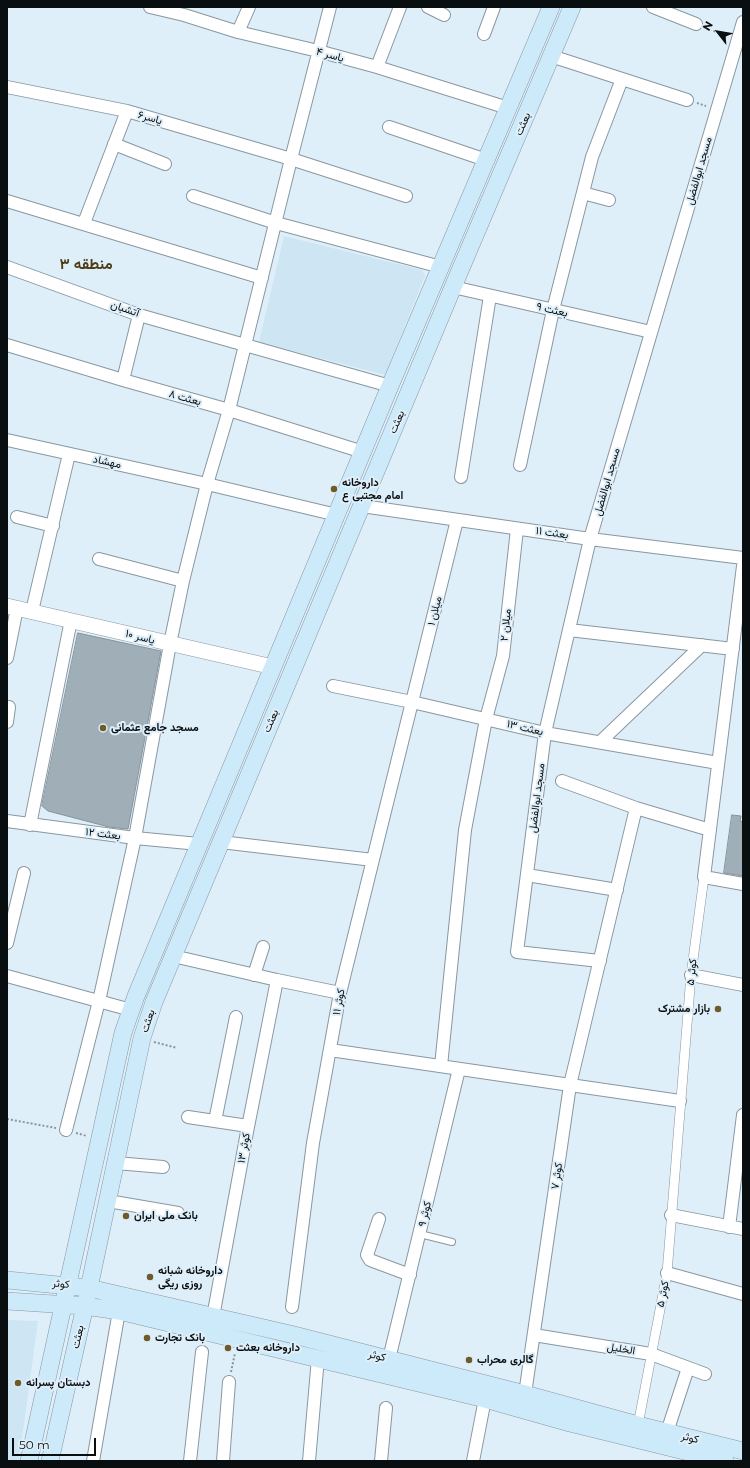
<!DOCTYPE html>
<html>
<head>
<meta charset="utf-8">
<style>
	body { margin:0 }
	#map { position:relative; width:750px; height:1468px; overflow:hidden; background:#dfeff9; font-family:Montserrat,sans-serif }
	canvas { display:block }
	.frame { position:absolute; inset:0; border:8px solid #090e11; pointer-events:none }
	.north { position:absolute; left:698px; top:12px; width:40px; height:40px; -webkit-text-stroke:3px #dfeff9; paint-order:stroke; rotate:301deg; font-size:11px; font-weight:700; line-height:16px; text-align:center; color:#090e11 }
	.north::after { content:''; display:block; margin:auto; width:14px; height:18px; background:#090e11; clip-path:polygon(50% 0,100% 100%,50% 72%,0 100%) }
	.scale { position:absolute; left:12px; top:1438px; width:84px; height:18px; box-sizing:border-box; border:2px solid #090e11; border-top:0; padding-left:5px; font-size:12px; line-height:14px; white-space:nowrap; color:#090e11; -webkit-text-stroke:3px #dfeff9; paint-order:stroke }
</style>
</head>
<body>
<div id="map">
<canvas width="750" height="1468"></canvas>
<div class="frame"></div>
<div class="north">N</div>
<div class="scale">50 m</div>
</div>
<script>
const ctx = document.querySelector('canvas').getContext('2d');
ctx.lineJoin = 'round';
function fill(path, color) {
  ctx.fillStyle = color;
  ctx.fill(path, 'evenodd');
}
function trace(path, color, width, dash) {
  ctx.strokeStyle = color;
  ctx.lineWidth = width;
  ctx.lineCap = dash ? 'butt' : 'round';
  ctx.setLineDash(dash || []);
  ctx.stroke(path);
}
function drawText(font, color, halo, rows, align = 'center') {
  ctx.font = font + ' Montserrat,Vazirmatn,sans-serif';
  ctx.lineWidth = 4;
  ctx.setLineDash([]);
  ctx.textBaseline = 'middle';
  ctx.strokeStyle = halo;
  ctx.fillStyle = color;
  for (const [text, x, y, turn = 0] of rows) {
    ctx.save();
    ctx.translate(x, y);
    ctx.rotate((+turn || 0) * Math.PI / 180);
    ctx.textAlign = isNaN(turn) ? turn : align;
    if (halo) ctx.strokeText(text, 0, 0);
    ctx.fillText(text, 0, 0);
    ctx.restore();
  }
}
const built = new Path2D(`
	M 284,236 L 422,270 L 425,276 L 385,375 L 259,342 Z
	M 7,1320 L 38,1321 L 19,1461 L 7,1461 Z`);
const building = new Path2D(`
	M 78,633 L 161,651 L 128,829 L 109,827 L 48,811 L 42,806 Z
	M 732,815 L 741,816 L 740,821 L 743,822 L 743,876 L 724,873 Z`);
const path = new Path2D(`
	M 706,28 L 727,36
	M 697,103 L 706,106
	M 154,1042 L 177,1048
	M 7,1119 L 56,1128
	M 76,1133 L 87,1136
	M 231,1372 L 235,1353`);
const service = new Path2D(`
	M 420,1234 L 452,1242`);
const pedestrian = new Path2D(`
	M 638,1425 L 667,1273 L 691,975 L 704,877`);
const minor = new Path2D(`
	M 150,7 L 184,15 L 238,32 L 318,51 L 377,67 L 508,108
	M 428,7 L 444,15
	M 653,7 L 696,24
	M 238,32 L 249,7
	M 484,34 L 494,7
	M 551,56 L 687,100
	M 377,67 L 400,7
	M 7,87 L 127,111 L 291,159 L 406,196
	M 389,127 L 486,160
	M 114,144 L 165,164
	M 583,193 L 609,200
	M 193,196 L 276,223 L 441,267
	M 7,201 L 262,278
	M 84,223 L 127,111
	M 7,267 L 139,315 L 390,386
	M 453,287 L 651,332
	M 7,345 L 123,380 L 229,410 L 363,452
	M 123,380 L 139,315
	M 7,440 L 207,484 L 337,515
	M 520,465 L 553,310 L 592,157 L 622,79
	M 461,477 L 490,296
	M 362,506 L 590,539 L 743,558
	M 17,517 L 53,526
	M 99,559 L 183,581
	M 743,566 L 704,877 L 743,884
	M 32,611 L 69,454
	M 569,630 L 733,649
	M 7,658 L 17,608
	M 333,686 L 412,702 L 545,733 L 718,763
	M 7,722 L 9,707
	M 600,742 L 702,645
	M 562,781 L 636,808 L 710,830
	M 7,821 L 135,838 L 199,844
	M 30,825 L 71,620
	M 221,842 L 373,860
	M 527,875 L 617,890
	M 7,943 L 24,873
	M 173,956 L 277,980 L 340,993
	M 600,961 L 517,952 L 545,733 L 590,539 L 743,22
	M 254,975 L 263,947
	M 691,975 L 743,985
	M 7,976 L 131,1010
	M 330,1050 L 680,1101
	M 441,1066 L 465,830 L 486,719 L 503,656 L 517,529
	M 188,1117 L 248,1126
	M 215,1121 L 236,1017
	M 66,1130 L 99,1001 L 135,838 L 170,644 L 183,581 L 207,484 L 229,410 L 291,159 L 330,7
	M 116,1163 L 163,1167
	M 108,1201 L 178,1213
	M 671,1215 L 743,1229
	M 379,1219 L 367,1255 L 370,1260 L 410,1275
	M 729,1227 L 743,1115
	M 667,1273 L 743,1294
	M 292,1307 L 313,1143 L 340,993 L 457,520
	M 213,1317 L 247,1132 L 277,980
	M 534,1335 L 651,1354 L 705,1374
	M 389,1359 L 459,1069
	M 525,1394 L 570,1085 L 636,808
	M 667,1432 L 688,1368
	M 93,1461 L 119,1311
	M 190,1461 L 202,1352
	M 223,1461 L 229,1382
	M 309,1461 L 318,1358
	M 381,1461 L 386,1408
	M 473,1461 L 485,1399`);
const tertiary = new Path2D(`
	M 7,606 L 273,667`);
const secondary = new Path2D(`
	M 7,1280 L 89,1288 L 290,1334 L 525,1394 L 638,1425 L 743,1451
	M 7,1301 L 85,1306 L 119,1311 L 485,1399 L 570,1423 L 725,1461
	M 29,1461 L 123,1033 L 136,996 L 390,386 L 551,7
	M 50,1461 L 89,1288 L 142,1038 L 154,1002 L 453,287 L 572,7`);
const markers = [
	[334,489,4,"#6e5b29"],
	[103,728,4,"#6e5b29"],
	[718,1009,4,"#6e5b29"],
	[126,1216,4,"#6e5b29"],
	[150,1277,4,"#6e5b29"],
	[147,1338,4,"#6e5b29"],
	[228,1348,4,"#6e5b29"],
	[469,1360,4,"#6e5b29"],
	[18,1383,4,"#6e5b29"]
];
const streetNames = [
	["یاسر ۴",330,55,15],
	["یاسر۶",150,118,16],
	["بعثت",523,124,-67],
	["مسجد ابوالفضل",699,171,-74],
	["آتشبان",125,309,19],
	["بعثت ۹",552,310,13],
	["بعثت ۸",185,398,15],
	["بعثت",397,422,-67],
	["مهشاد",107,462,12],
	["مسجد ابوالفضل",607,482,-74],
	["بعثت ۱۱",552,533,8],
	["میلان ۱",435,611,-76],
	["میلان ۲",506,625,-84],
	["یاسر ۱۰",140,637,14],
	["بعثت",271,721,-67],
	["بعثت ۱۳",525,728,13],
	["مسجد ابوالفضل",537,798,-83],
	["بعثت ۱۲",103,834,7],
	["کوثر ۵",692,972,-84],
	["کوثر ۱۱",339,1002,-79],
	["بعثت",148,1021,-71],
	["کوثر ۱۳",244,1148,-80],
	["کوثر ۷",557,1176,-82],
	["کوثر ۹",425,1214,-77],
	["کوثر",61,1284,5],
	["کوثر ۵",663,1294,-79],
	["بعثت",78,1337,-77],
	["الخلیل",621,1349,9],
	["کوثر",377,1356,14],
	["کوثر",690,1438,14]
];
const poiNames = [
	["داروخانه",342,483],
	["امام مجتبی ع",342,496],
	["مسجد جامع عثمانی",111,728],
	["بازار مشترک",710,1009,"right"],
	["بانک ملی ایران",134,1216],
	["داروخانه شبانه",158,1271],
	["روزی ریگی",158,1284],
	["بانک تجارت",155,1338],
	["داروخانه بعثت",236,1348],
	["گالری محراب",477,1360],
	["دبستان پسرانه",26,1383]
];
const districtNames = [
	["منطقه ۳",86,265]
];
fill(built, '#cee5f4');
fill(building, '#a0aeb8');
trace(building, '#85939d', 1);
trace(service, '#8997a1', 8);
trace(pedestrian, '#8997a1', 10);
trace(minor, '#8997a1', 14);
trace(tertiary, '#8997a1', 16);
trace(secondary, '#8997a1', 18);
trace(path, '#8a969d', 2, [2, 2]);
trace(service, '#fff', 6);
trace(pedestrian, '#fff', 9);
trace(minor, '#fff', 12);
trace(tertiary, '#fff', 15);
trace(secondary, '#cdeafb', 17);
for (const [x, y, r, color] of markers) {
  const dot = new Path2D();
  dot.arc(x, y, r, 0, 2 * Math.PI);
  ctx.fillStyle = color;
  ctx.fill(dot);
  trace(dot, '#dfeff9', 1.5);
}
drawText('11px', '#090e11', '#dfeff9', streetNames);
drawText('bold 11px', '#090e11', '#dfeff9', poiNames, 'left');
drawText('bold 15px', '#4d3d15', '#dfeff9', districtNames);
</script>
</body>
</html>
